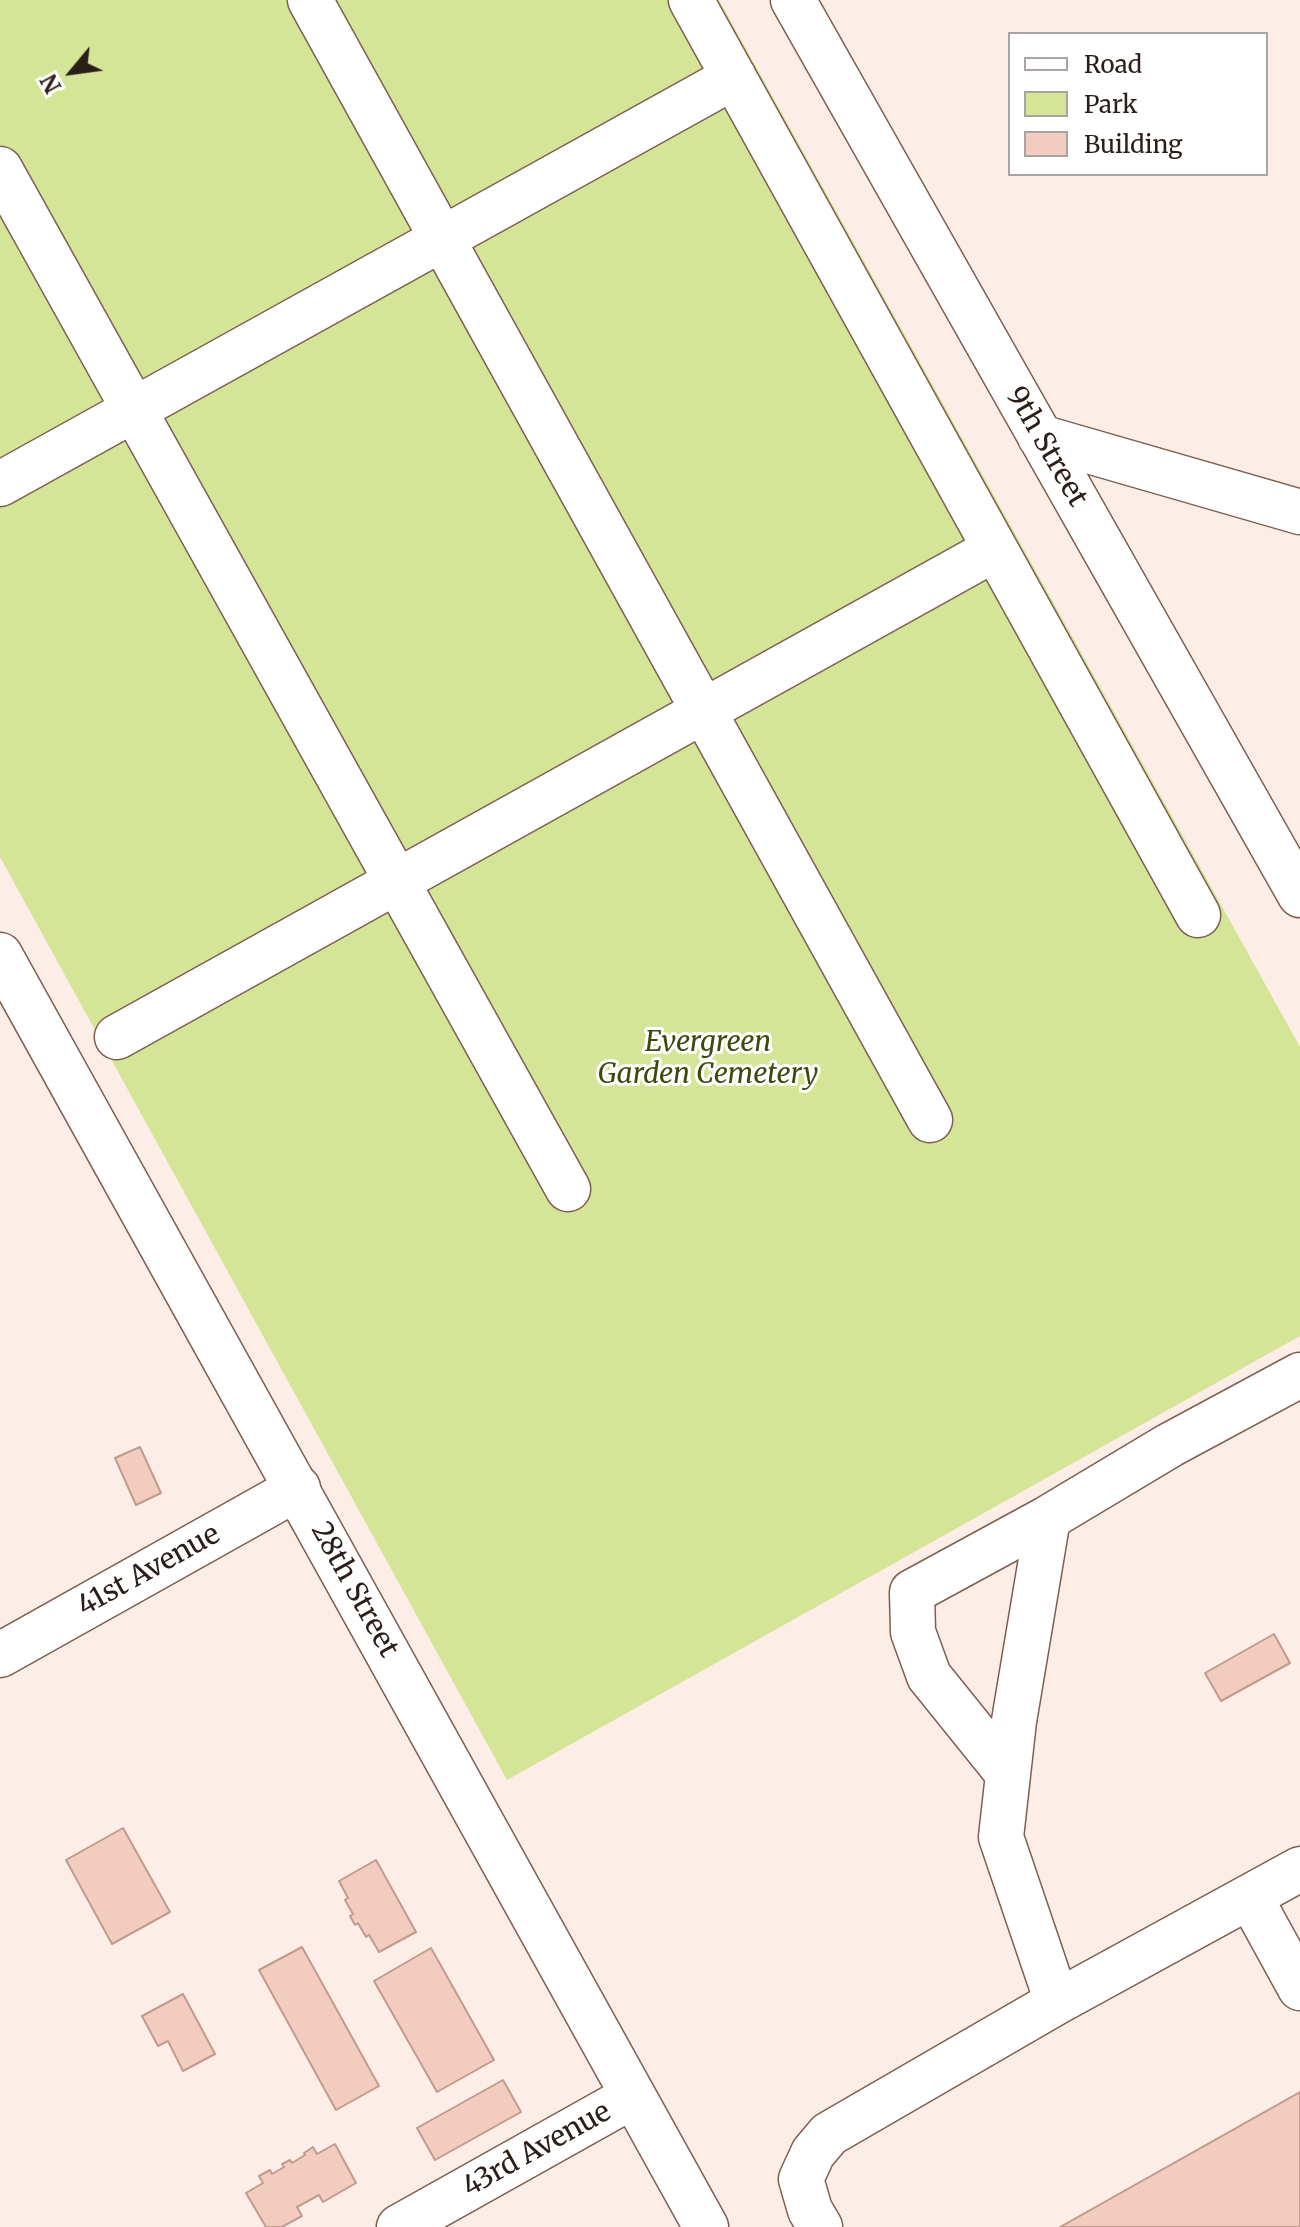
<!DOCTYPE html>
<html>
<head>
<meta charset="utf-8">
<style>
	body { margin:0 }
	#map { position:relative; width:1300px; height:2227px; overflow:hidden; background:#fdede7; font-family:Merriweather,serif }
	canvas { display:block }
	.legend { position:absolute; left:1008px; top:32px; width:260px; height:144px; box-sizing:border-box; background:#fff; border:2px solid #aaa5a3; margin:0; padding:10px 14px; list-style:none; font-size:24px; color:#2b1d18 }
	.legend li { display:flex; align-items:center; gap:16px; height:40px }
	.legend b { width:40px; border:2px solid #aaa5a3 }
	.north { position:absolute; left:32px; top:32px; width:80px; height:80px; -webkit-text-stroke:6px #fff; paint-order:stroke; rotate:241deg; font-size:22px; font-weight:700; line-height:32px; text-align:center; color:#2b1d18 }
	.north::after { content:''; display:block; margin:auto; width:28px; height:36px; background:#2b1d18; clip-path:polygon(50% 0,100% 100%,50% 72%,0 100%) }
</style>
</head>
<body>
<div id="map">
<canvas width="1300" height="2227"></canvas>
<ul class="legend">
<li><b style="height:10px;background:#fff"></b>Road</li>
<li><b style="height:22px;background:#d4e598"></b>Park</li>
<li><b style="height:22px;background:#f2ccbe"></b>Building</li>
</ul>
<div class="north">N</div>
</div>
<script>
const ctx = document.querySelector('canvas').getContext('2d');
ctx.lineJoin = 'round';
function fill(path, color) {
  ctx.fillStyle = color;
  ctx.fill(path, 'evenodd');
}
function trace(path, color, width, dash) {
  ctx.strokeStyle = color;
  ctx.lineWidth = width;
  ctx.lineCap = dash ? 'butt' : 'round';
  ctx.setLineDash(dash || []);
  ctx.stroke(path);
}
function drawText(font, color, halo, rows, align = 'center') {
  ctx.font = font + ' Merriweather,serif';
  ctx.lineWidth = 6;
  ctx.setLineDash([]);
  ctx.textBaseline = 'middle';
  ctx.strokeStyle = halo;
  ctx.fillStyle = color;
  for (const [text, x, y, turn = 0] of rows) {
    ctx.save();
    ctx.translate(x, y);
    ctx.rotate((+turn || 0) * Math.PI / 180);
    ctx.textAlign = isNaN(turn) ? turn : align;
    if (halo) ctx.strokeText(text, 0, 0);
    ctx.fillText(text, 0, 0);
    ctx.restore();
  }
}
const green = new Path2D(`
	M 0,0 L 719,0 L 1300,1047 L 1300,1336 L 507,1780 L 0,857 Z`);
const building = new Path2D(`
	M 140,1447 L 161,1493 L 136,1505 L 115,1458 Z
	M 1274,1634 L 1290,1663 L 1221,1701 L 1205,1673 Z
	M 123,1828 L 170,1912 L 112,1944 L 66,1860 Z
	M 376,1860 L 416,1932 L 379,1952 L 369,1935 L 366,1937 L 358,1923 L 355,1925 L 350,1916 L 353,1914 L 345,1900 L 348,1898 L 339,1881 Z
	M 302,1947 L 379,2086 L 336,2110 L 259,1970 Z
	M 431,1948 L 494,2060 L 437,2092 L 374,1981 Z
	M 183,1994 L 215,2054 L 183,2071 L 168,2041 L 158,2046 L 142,2016 Z
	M 503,2080 L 521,2112 L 435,2160 L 417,2128 Z
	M 1300,2092 L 1300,2227 L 1060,2227 Z
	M 335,2144 L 356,2183 L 323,2202 L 319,2195 L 297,2207 L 302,2216 L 282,2227 L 266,2227 L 246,2193 L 263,2183 L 259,2176 L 270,2170 L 272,2174 L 284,2167 L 282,2164 L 290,2160 L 292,2163 L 305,2155 L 304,2153 L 313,2147 L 317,2154 Z`);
const minor = new Path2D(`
	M 310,0 L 930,1120
	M 691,0 L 1198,915
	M 793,0 L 1300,895
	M 0,169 L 568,1189
	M 1040,437 L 1300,512
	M 0,484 L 734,77
	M 117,1037 L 995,549
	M 0,1655 L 298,1488
	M 1008,1774 L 929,1676 L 913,1632 L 912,1592 L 1048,1518
	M 1250,1897 L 1300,1988
	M 1057,2002 L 1001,1837 L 1014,1721 L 1048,1518 L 1170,1445 L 1300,1375
	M 399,2227 L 633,2096
	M 820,2227 L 810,2210 L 801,2179 L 813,2153 L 829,2134 L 1057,2002 L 1300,1869`);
const major = new Path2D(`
	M 0,955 L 706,2227`);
const streetNames = [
	["9th Street",1046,447,60],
	["41st Avenue",149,1571,-29],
	["28th Street",354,1590,61],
	["43rd Avenue",537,2150,-29]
];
const parkNames = [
	["Evergreen",708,1043],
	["Garden Cemetery",708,1075]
];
fill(green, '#d4e598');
fill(building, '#f2ccbe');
trace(building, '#c09b8e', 2);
trace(minor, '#7f5e52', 47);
trace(major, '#7f5e52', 47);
trace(minor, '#fff', 44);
trace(major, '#fff', 44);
drawText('28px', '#2b1d18', '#fff', streetNames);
drawText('italic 28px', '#3f490e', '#fff', parkNames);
</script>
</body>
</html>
